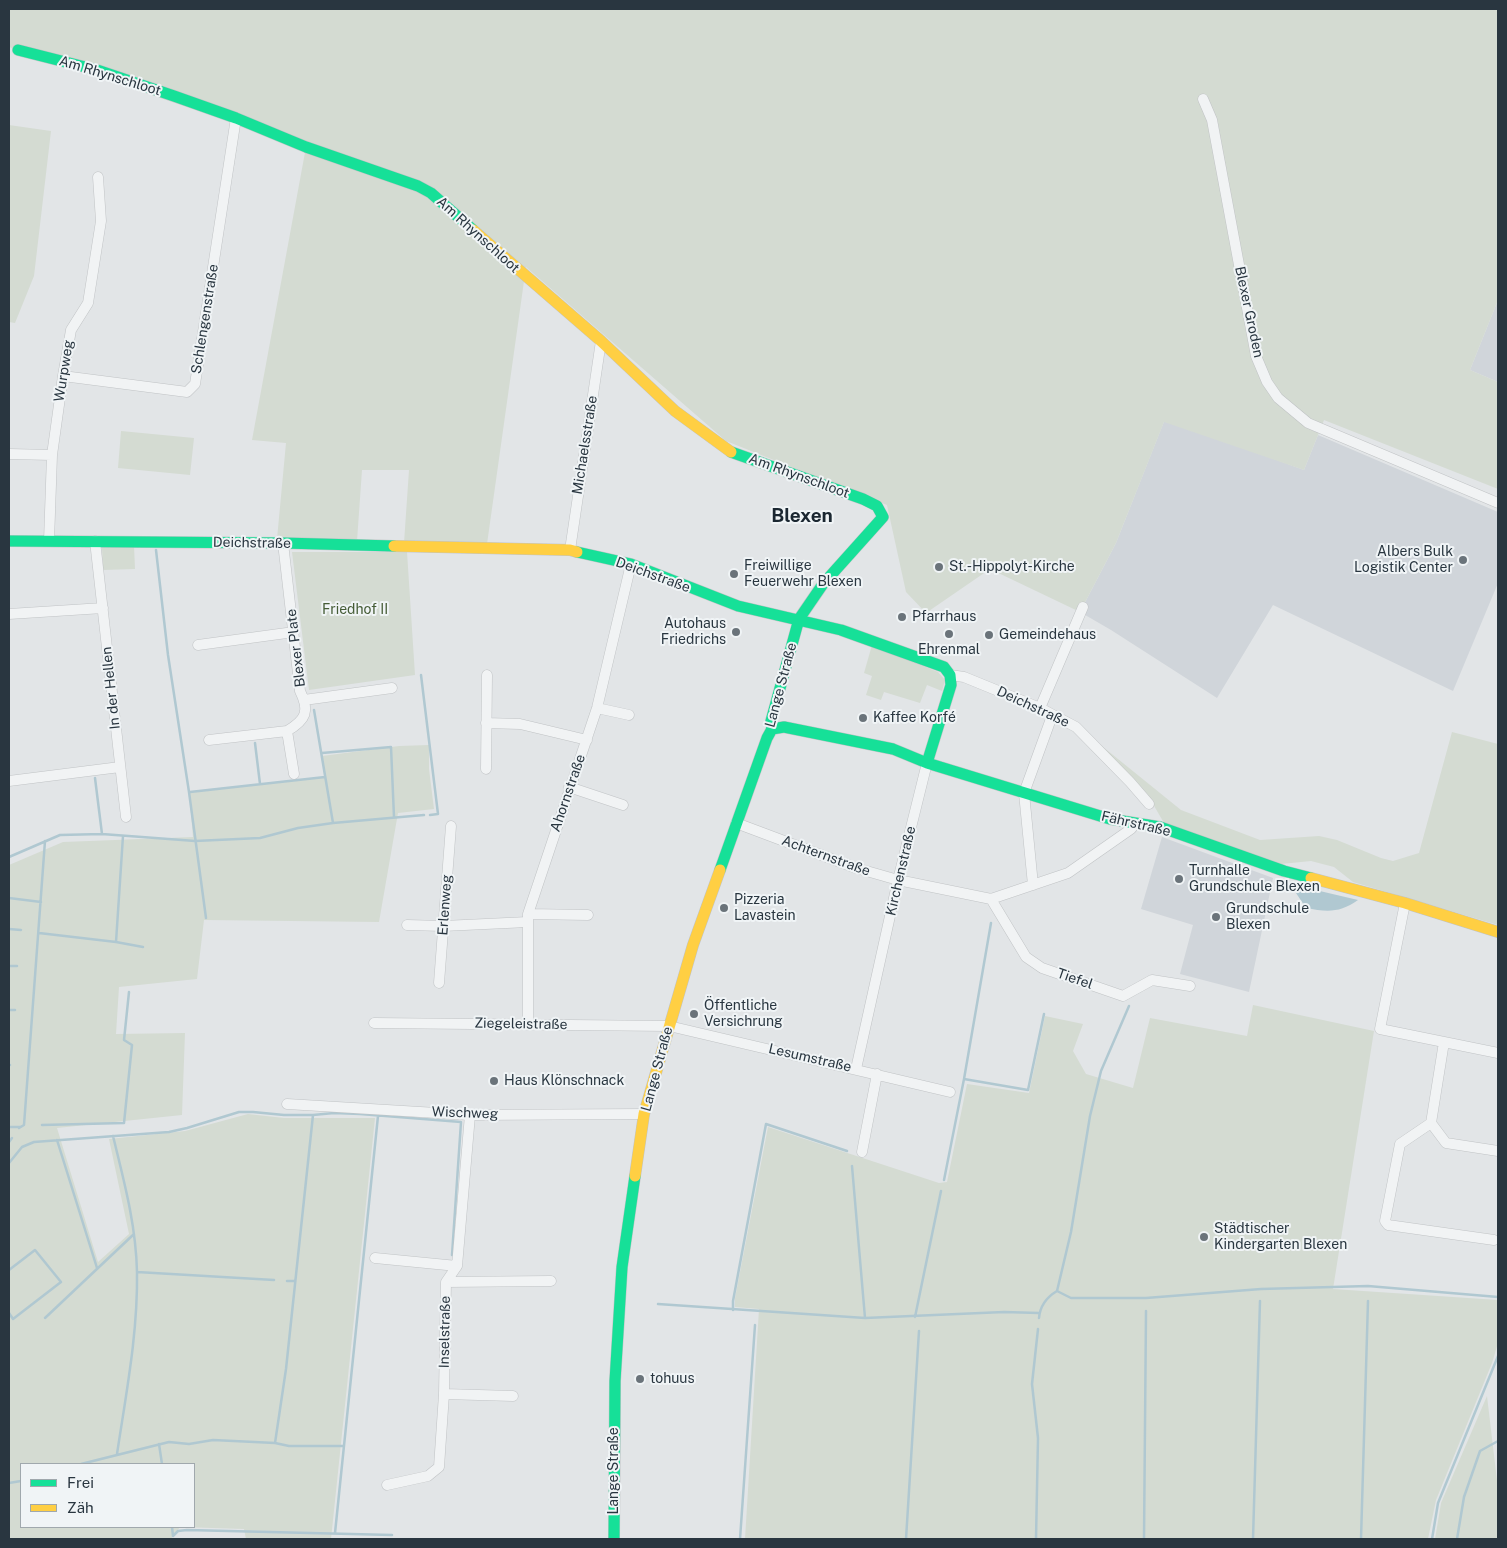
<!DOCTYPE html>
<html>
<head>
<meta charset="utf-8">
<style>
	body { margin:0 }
	#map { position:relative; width:1507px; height:1548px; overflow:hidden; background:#e2e5e7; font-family:"Public Sans",sans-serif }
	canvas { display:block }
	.frame { position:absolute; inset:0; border:10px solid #293640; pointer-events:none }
	.legend { position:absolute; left:20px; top:1463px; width:175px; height:65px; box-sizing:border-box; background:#f0f4f6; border:1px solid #a0a8ad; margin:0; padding:6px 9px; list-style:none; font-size:15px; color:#293640 }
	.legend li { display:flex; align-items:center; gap:10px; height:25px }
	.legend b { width:25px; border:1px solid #a0a8ad }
</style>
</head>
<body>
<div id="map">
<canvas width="1507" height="1548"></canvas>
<div class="frame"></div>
<ul class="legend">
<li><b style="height:6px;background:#16e098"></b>Frei</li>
<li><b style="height:6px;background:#ffcf43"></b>Zäh</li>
</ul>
</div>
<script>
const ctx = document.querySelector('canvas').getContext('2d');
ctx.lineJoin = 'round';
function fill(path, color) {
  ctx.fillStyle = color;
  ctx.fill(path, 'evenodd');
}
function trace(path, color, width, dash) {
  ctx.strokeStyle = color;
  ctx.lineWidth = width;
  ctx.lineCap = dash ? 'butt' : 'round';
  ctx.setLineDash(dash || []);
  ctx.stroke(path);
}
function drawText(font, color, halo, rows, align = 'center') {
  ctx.font = font + ' "Public Sans",sans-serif';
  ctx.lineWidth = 4;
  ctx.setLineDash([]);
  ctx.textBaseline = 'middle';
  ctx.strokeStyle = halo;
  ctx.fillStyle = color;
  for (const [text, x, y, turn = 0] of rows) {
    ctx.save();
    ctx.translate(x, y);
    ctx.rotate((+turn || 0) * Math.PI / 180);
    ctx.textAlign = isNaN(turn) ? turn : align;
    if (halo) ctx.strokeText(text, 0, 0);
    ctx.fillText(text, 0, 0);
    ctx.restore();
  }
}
const built = new Path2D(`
	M 1498,300 L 1498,382 L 1470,370 Z
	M 1165,419 L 1304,470 L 1318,435 L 1498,512 L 1498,583 L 1453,691 L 1273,605 L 1217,698 L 1111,630 L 1080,612 L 1116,543 Z
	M 1162,837 L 1273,878 L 1249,992 L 1180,974 L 1193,925 L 1141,909 Z`);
const green = new Path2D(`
	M 9,9 L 1498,9 L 1498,300 L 1470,370 L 1498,382 L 1498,489 L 1324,420 L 1304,470 L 1164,422 L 1116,543 L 1080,612 L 990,569 L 926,613 L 906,592 L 887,505 L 726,441 L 526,267 L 487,544 L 404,543 L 409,470 L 362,470 L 357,541 L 277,539 L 286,443 L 252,440 L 306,147 L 9,47 Z
	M 9,125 L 51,131 L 34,276 L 15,323 L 9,322 Z
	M 121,431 L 194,438 L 190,475 L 118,468 Z
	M 134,546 L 135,569 L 103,570 L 102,547 Z
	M 292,552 L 407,552 L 415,675 L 309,690 Z
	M 872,645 L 938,672 L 945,680 L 942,691 L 927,685 L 920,703 L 884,692 L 881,700 L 866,695 L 872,676 L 864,673 Z
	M 1452,732 L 1498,744 L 1498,925 L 1353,882 L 1334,867 L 1311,861 L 1281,864 L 1164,823 L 1153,804 L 1092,738 L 1181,810 L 1260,840 L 1319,836 L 1337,840 L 1381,858 L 1393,861 L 1419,853 Z
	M 429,745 L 429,769 L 434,809 L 398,813 L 379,922 L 204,920 L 197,979 L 119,987 L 116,1034 L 185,1033 L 182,1115 L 57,1128 L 98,1262 L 129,1234 L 109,1139 L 185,1131 L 248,1114 L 284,1118 L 375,1118 L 331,1539 L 246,1539 L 244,1529 L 180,1527 L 171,1539 L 9,1539 L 9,865 L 63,842 L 193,837 L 189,792 L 325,777 L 322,756 L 399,746 ZM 21,1464 L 194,1464 L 194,1527 L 21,1527 Z
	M 1253,1005 L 1374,1031 L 1333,1289 L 1498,1300 L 1498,1343 L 1492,1363 L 1436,1500 L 1428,1539 L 745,1539 L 759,1309 L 735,1307 L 735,1298 L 768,1127 L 939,1183 L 947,1182 L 967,1084 L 1029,1093 L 1045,1016 L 1083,1024 L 1073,1051 L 1086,1074 L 1133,1088 L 1150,1018 L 1247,1036 Z
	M 1487,1396 L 1498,1489 L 1498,1539 L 1435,1539 L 1441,1503 Z`);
const water = new Path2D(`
	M 1290,884 L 1358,900 C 1340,913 1327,912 1306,908 Z`);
const stream = new Path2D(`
	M 156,550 L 168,655 L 189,792 L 206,918
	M 421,675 L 438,814 L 430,815
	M 314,710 L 333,823
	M 255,743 L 260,784
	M 322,753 L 391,747 L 394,817
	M 95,778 L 102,834
	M 190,792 L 325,777
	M 9,857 L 60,835 L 102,834 L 195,841 L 260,838 L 298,828 L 333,823 L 424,815
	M 9,898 L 41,902
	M 9,929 L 21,930
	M 39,933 L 116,942 L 143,947
	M 116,942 L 123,836
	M 9,966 L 17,966
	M 9,1010 L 15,1010
	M 9,1065 L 10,1065
	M 964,1079 L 1028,1090 L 1044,1014
	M 42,1125 L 124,1123 L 132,1045 L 124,1040 L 129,992
	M 9,1127 L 20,1127
	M 19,1128 L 24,1125 L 45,841
	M 113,1136 C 124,1181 136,1225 137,1272 C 138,1333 126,1394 117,1454
	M 57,1140 L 97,1268
	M 9,1142 L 12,1138
	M 9,1163 L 22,1147 L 34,1142 L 169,1132 L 187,1128 L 239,1112 L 253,1112 L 284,1115 L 313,1115 L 334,1113 L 360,1114 L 461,1122 L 452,1255
	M 852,1166 L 865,1318
	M 944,1180 L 964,1079 L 991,923
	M 9,1270 L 35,1250 L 61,1282 L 13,1319 L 9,1313
	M 137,1272 L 274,1280
	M 287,1281 L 294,1281
	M 1057,1291 L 1071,1298 L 1146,1298 L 1261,1289 L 1368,1286 L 1498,1297
	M 658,1304 L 865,1318 L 1004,1312 L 1039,1313
	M 733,1310 L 733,1301 L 766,1124 L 847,1151
	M 915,1317 L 941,1191
	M 45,1318 L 134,1234
	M 1039,1318 C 1040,1306 1047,1297 1057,1291 L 1071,1232 L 1090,1116 L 1101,1071 L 1129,1006
	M 275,1443 L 286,1369 L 313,1115
	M 159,1444 L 162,1464
	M 81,1464 L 169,1442 L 189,1444 L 213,1440 L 275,1443 L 289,1446 L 344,1446
	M 9,1483 L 21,1481
	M 172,1527 L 173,1536 L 178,1531 L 187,1530 L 392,1535
	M 335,1533 L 378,1116
	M 740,1539 L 755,1325
	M 906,1539 L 919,1331
	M 1036,1539 L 1038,1438 L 1032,1384 L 1038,1329
	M 1144,1539 L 1146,1311
	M 1253,1539 L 1260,1301
	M 1361,1539 L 1368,1301
	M 1432,1539 L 1438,1503 L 1498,1356
	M 1457,1539 L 1464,1497 L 1480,1451 L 1498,1441`);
const street = new Path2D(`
	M 1203,99 L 1212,120 L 1256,356 L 1267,382 L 1278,398 L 1308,423 L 1498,503
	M 63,376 L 187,392 L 195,384 L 236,118
	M 9,454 L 52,455
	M 49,541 L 52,455 L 63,376 L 71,330 L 88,303 L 101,221 L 98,177
	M 95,541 L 126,817
	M 283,543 L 300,691 C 310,711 306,720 287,731 L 294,774
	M 570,550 L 601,341
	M 9,614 L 103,608
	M 198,645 L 294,632
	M 950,675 L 964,677 L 1040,708 L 1076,727 L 1130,782 L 1149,804
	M 304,700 L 392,688
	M 597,708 L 629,715
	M 1040,708 L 1083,607
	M 486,723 L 520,724 L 587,740
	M 209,740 L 287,731
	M 486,769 L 487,675
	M 9,781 L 120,767
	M 569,787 L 623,805
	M 736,823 L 856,868 L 898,880 L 991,899 L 1068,873 L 1131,829 L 1135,824
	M 1033,885 L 1024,793 L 1052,716
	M 991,899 L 1026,957 L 1042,968 L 1123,996 L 1152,980 L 1190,986
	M 1405,903 L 1380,1029 L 1498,1053
	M 528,914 L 588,915
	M 407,925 L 443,926 L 528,922
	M 439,983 L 451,826
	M 374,1023 L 669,1026 L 950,1092
	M 528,1025 L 528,914 L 597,708 L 631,564
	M 1444,1042 L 1431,1123 L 1400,1144 L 1385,1221 L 1388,1225 L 1494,1240
	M 856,1069 L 898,880 L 927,763
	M 287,1104 L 470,1115 L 644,1114
	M 1431,1123 L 1446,1143 L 1498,1151
	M 862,1152 L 877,1074
	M 375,1258 L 457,1266
	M 446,1282 L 551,1281
	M 444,1394 L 513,1396
	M 387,1485 L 428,1476 L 439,1467 L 444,1394 L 446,1282 L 457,1266 L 470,1115`);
const fast = new Path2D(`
	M 18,50 L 97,70 L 174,96 L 236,118 L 306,147 L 418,186 L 431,193 L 473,230
	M 9,541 L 283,543 L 394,546
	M 577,552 L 631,564 L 738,606 L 841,630 L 944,667 L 950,675 L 951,685 L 927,763
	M 772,729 L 784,727 L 893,749 L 927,763 L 1110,819 L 1160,827 L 1284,871 L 1311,878
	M 720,870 L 767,738 L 772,729 L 771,721 L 799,619 L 823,584 L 883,517 L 877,506 L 863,499 L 731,452
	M 614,1539 L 615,1381 L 622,1267 L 635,1176`);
const slow = new Path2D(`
	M 473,230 L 601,341 L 675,411 L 731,452
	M 394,546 L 570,550 L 577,552
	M 1311,878 L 1405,903 L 1498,932
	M 635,1176 L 644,1114 L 693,945 L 720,870`);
const markers = [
	[1463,560,5,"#6a737a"],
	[939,567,5,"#6a737a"],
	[734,574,5,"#6a737a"],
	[902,617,5,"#6a737a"],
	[736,632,5,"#6a737a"],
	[949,634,5,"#6a737a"],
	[989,635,5,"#6a737a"],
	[863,718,5,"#6a737a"],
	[1179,879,5,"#6a737a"],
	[724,908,5,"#6a737a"],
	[1216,917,5,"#6a737a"],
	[694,1014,5,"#6a737a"],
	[494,1081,5,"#6a737a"],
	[1204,1237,5,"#6a737a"],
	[640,1379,5,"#6a737a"]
];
const streetNames = [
	["Am Rhynschloot",110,76,17],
	["Am Rhynschloot",478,235,42],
	["Blexer Groden",1249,312,78],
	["Schlengenstraße",205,319,-81],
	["Wurpweg",64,371,-81],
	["Michaelsstraße",585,445,-81],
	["Am Rhynschloot",799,476,20],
	["Deichstraße",252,543,1],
	["Deichstraße",653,575,20],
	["Blexer Plate",296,648,-97],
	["Lange Straße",781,685,-75],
	["In der Hellen",111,688,-96],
	["Deichstraße",1033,707,25],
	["Ahornstraße",568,793,-71],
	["Fährstraße",1136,824,13],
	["Achternstraße",826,856,20],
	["Kirchenstraße",901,871,-77],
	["Erlenweg",445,905,-86],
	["Tiefel",1075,979,19],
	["Ziegeleistraße",521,1024,1],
	["Lesumstraße",810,1058,13],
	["Lange Straße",657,1069,-75],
	["Wischweg",465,1113,2],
	["Inselstraße",445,1332,-89],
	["Lange Straße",614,1471,-90]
];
const poiNames = [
	["Albers Bulk",1453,552,"right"],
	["Logistik Center",1453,568,"right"],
	["Freiwillige",744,566],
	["Feuerwehr Blexen",744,582],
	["St.-Hippolyt-Kirche",949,567],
	["Pfarrhaus",912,617],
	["Autohaus",726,624,"right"],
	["Friedrichs",726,640,"right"],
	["Gemeindehaus",999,635],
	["Ehrenmal",949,650,"center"],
	["Kaffee Korfé",873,718],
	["Turnhalle",1189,871],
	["Grundschule Blexen",1189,887],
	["Pizzeria",734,900],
	["Lavastein",734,916],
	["Grundschule",1226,909],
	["Blexen",1226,925],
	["Öffentliche",704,1006],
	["Versichrung",704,1022],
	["Haus Klönschnack",504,1081],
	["Städtischer",1214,1229],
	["Kindergarten Blexen",1214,1245],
	["tohuus",650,1379]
];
const parkNames = [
	["Friedhof II",355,610]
];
const districtNames = [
	["Blexen",802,516]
];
fill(built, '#d0d5da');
fill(green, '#d4dbd2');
fill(water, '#b0c8d1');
trace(stream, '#b0c8d1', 2.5);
trace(street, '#c0c3c5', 11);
trace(fast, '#c0c3c5', 12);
trace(slow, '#c0c3c5', 12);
trace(street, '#f1f3f4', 10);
trace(fast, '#16e098', 11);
trace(slow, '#ffcf43', 11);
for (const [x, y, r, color] of markers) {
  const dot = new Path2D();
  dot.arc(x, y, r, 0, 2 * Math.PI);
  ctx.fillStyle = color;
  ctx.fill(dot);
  trace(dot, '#f0f4f6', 2);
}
drawText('14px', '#293640', '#f0f4f6', streetNames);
drawText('14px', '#293640', '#f0f4f6', poiNames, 'left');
drawText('14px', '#455c36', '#f0f4f6', parkNames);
drawText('bold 19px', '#1b2731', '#f0f4f6', districtNames);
</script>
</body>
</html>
